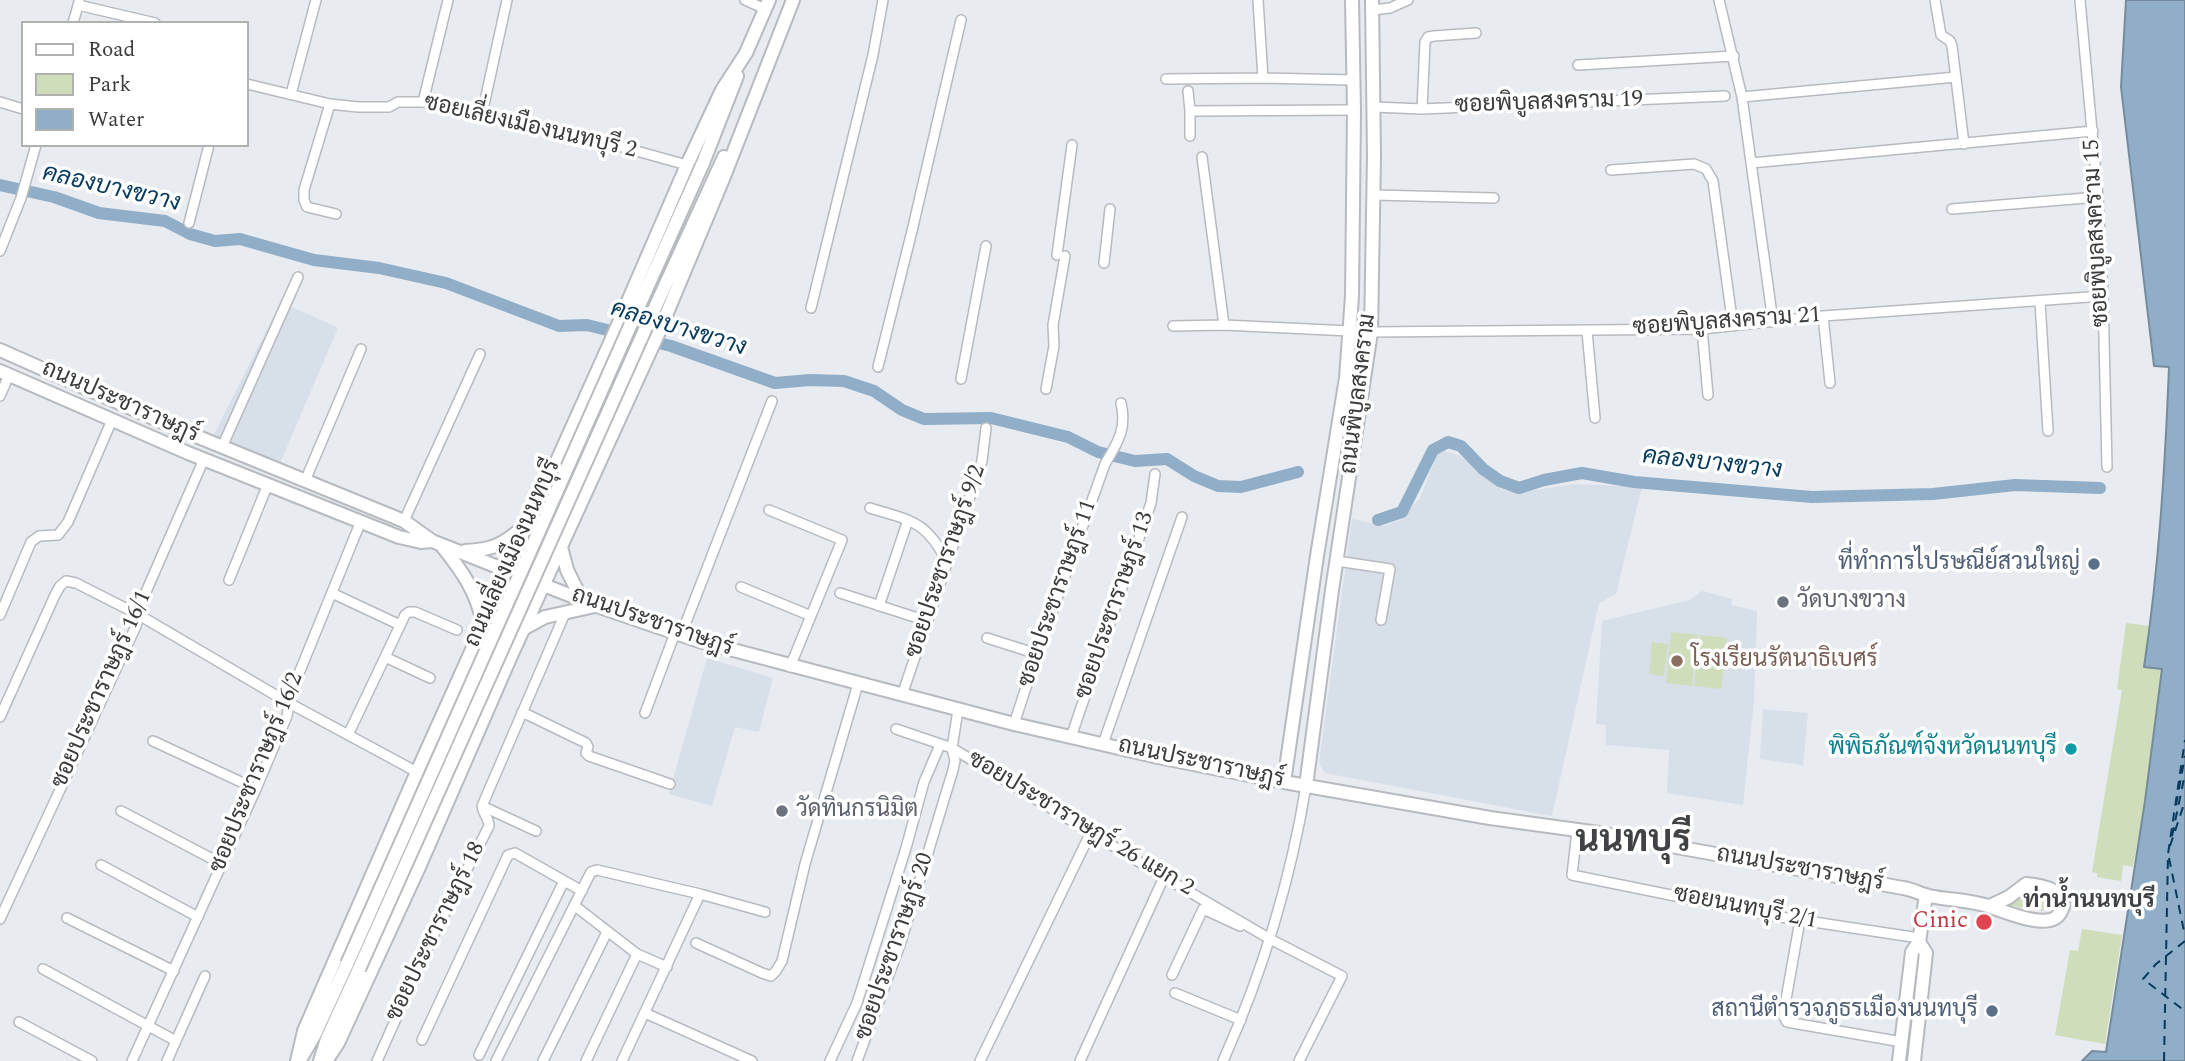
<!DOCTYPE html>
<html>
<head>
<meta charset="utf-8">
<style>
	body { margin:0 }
	#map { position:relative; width:2185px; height:1061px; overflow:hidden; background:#e8ebf0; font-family:Spectral,serif }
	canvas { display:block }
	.legend { position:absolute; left:21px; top:21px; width:228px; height:126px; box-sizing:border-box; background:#fff; border:2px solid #b0b1b1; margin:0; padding:9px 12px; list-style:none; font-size:21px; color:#3a3b3d }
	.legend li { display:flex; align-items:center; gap:14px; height:35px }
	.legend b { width:35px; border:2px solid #b0b1b1 }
</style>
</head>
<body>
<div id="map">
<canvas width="2185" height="1061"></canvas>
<ul class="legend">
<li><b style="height:9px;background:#fff"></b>Road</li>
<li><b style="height:19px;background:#cfddba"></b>Park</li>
<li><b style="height:19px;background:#90aec7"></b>Water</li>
</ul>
</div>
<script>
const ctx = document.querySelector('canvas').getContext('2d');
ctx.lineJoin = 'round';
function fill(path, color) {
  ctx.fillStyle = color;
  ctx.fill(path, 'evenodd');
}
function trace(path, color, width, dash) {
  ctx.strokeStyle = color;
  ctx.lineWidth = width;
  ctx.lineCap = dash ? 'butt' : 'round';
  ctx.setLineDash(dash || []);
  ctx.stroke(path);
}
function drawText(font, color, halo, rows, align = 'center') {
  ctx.font = font + ' Spectral,Sarabun,serif';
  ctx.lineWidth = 7;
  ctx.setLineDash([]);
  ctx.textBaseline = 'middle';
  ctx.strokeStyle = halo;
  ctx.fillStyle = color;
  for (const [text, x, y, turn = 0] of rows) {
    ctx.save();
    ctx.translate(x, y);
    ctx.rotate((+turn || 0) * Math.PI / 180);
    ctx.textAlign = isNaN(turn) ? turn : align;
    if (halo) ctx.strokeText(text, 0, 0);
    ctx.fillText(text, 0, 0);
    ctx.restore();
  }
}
const built = new Path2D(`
	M 281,302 L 338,328 L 280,463 L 212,438 Z
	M 1444,451 L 1461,456 L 1501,489 L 1516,493 L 1575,484 L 1642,487 L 1616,594 L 1599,603 L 1552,816 L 1325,773 L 1319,763 L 1352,519 L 1384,526 L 1401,520 L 1420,498 L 1437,455 Z
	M 1702,591 L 1732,599 L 1731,605 L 1757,611 L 1754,701 L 1743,805 L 1667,793 L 1669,750 L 1606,745 L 1606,725 L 1596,724 L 1602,621 L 1690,600 Z
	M 707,658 L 773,678 L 759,732 L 735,727 L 712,806 L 669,794 Z
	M 1763,709 L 1808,713 L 1803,765 L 1760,759 Z`);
const green = new Path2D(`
	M 2126,623 L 2150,626 L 2144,666 L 2162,669 L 2145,801 L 2133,867 L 2123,865 L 2121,881 L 2097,877 L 2097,873 L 2092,872 L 2122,690 L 2117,689 Z
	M 1671,632 L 1698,635 L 1692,686 L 1666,683 Z
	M 1700,635 L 1727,638 L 1721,689 L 1694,686 Z
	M 1652,642 L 1668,644 L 1664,676 L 1649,674 Z
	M 2024,890 L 2041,891 L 2049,902 L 2048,908 L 2041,911 L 2007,905 Z
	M 2082,929 L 2122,935 L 2105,1044 L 2055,1035 L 2070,950 L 2078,951 Z`);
const water = new Path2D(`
	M 2126,0 L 2185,0 L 2185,1061 L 2082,1061 L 2092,1051 L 2106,1052 L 2145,801 L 2162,669 L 2144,667 C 2159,568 2165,467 2169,367 L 2154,366 L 2121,87 Z`);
const canal = new Path2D(`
	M 0,185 L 54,197 L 99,213 L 165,221 L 190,234 L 215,241 L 240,239 L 314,260 L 379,268 L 446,283 L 559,326 L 587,325 L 671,346 L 775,383 L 810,380 L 844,381 L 874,391 L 902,410 L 924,419 L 991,418 L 1068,437 L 1098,452 L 1135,461 L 1167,459 L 1194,476 L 1218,486 L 1241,487 L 1298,472
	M 1378,520 L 1402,512 L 1433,450 L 1448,442 L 1461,446 L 1483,469 L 1500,481 L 1519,488 L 1544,480 L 1582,473 L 1634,482 L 1812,497 L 1933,494 L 2015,485 L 2100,488`);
const ferry = new Path2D(`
	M 2176,805 L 2185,756
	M 2172,836 L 2185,774
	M 2170,846 L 2185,801
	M 2169,858 L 2185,936
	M 2185,941 L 2156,964 L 2143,979 L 2185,1011
	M 2164,1061 L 2168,854 L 2185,740`);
const street = new Path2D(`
	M 745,0 L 765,9
	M 1258,0 L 1263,78 L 1353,80
	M 1719,0 L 1742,97 L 1773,322
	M 1935,0 L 1941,35 L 1950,41 L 1952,46 L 1964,144
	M 2080,0 L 2098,197 L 2103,296 L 2107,467
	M 78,5 L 155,23
	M 1372,10 L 1390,8 L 1408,0
	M 73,23 L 79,2
	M 1578,65 L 1734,56
	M 1166,79 L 1263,78
	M 247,84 L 330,104 L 358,107 L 389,107 L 398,102 L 423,102 L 604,142 L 687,165
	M 1188,91 L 1190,111
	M 291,94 L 316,0
	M 1742,97 L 1956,77
	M 0,102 L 23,109
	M 423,102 L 448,0
	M 330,104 L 304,190 L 304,200 L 307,207 L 336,214
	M 1374,107 L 1422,109 L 1725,96
	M 1422,109 L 1425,42 L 1428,37 L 1434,36 L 1476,33
	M 482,114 L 507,0
	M 1190,136 L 1190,111 L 1354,110
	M 1202,157 L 1224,325
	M 1751,163 L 2093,131
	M 1611,170 L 1694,164 L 1706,169 L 1713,181 L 1733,326
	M 1374,195 L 1494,198
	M 1952,209 L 2098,197
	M 189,223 L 209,145
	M 0,251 L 21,198 L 36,145
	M 1057,255 L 1072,145
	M 1104,263 L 1110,209
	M 2040,302 L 2048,431
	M 811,308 L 873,55 L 883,0
	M 1823,316 L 1830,383
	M 1173,326 L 1224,325 L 1371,332 L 1702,329 L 1823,316 L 2103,296
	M 1702,329 L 1708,395
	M 1587,331 L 1595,418
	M 878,367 L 912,231 L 961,20
	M 961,379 L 986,246
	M 1046,389 L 1054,346 L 1053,325 L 1065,256
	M 0,396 L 9,375
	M 222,447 L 298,277
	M 305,481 L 361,349
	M 870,508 C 911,521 926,520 947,562
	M 769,510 L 842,540 L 790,667
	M 404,521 L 480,354
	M 1337,561 L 1390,569 L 1381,620
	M 229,580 L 268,484
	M 741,587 L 811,616
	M 840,593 L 927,621
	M 334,594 L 400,625
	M 879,606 L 908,520
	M 0,615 L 31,542 L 39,536 L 58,535 L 68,522 L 112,420
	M 681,635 L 772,401
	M 987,638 L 1037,654
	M 385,657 L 430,678
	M 902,695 L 982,461 L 986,428
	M 522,712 L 586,743 L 588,747 L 586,753 L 589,756 L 670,784
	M 645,713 L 675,633
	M 0,717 L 55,595 L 60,586 L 66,581 L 76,583 L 139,615 L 289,703 L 417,772
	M 1014,724 L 1037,654 L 1105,464 C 1118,442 1127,429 1121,403
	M 896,729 L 952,748 L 1164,877 L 1270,939 L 1342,976 L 1299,1061
	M 348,735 L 405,615 L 409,612 L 415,612 L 457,630
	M 1071,737 L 1151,503 L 1155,474
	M 153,741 L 256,789
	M 1103,744 L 1182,517
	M 482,806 L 536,831
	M 121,811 L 222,864
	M 1577,831 L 1572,875 L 1774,916 L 1919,938
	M 101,865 L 198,917
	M 575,906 L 637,954
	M 67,918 L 174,971
	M 0,919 L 136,626 L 142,601 L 204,459
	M 1800,920 L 1785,1005 L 1784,1017 L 1787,1022 L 1902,1042
	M 696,943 L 762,973 L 771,976 L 776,971 L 782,961 L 805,864 L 858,684
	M 43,969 L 176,1041
	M 1172,975 L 1203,909 L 1240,926
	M 1175,993 L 1241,1020
	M 645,1013 L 752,1061
	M 19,1022 L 92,1061
	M 422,1040 L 508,855 L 515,853 L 582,891
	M 479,1055 L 564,881
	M 132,1061 L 256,789 L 287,716 L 291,693 L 361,521
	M 167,1061 L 205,976
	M 377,1061 L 433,936 L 489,826 C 489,818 483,814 482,806 L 566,611
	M 496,1061 L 591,872 L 597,870 L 700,894
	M 543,1061 L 607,932
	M 586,1061 L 637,954 L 667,967
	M 622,1061 L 700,894 L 765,912
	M 830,1061 L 857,1003 L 906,848 L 924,782 L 940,745
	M 857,1061 L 900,945 L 953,770 L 955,761 L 952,748 L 958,710
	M 980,1061 L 1090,834
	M 1080,1061 L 1164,877
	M 1223,1061 C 1263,972 1290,883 1306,786`);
const secondary = new Path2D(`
	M 638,308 L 703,163 L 737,76
	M 652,314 L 724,157
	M 0,350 L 169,425 L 404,521 L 432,541 L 597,606 L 699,641 L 1014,724 L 1158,757 L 1284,782 L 1490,818 L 1599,833 L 1903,888 C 1912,889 1920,894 1929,896 C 1948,900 1970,900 1988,906 C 2004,911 2049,932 2060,913 C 2074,891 2039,885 2026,884 L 2009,897 L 1990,906
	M 0,371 L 188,453 L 399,537 L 421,542 L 432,541
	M 442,546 C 462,571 477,592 483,624
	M 561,547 L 567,570 L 582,600
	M 465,551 C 492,550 503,545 523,527
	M 523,629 L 545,617 L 595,606
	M 1284,782 L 1317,556 L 1346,378 L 1352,296 L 1354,110 L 1352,0
	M 1306,786 L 1332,590 L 1371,332 L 1374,156 L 1372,0
	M 301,1058 L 314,1036 L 347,964
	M 297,1061 L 304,1031 L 417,772 L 610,343 L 687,165 L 722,90 L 746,53 L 769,0
	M 320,1061 L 327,1039 L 359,969
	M 326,1061 L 338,1043 L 420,865 L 510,658 L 659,332 L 723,179 L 793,0
	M 1899,1061 L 1912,952 L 1919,942 L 1926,895
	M 1914,1061 L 1926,953 L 1919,942`);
const secondaryBridge = new Path2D(`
	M 347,964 L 638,308
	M 359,969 L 652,314`);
const markers = [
	[2094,564,7,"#5c6f8a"],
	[1783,602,7,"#6b7280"],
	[1677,661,7,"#8d6e63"],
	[2071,749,7,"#0f9aa8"],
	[782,811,7,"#6b7280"],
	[1984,922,9,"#e0444e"],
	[1992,1011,7,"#5c6f8a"]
];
const streetNames = [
	["ซอยพิบูลสงคราม 19",1549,104,-2],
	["ซอยเลี่ยงเมืองนนทบุรี 2",530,128,13],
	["ซอยพิบูลสงคราม 15",2098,233,-93],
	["ซอยพิบูลสงคราม 21",1727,323,-4],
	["ถนนพิบูลสงคราม",1360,394,-83],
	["ถนนประชาราษฎร์",120,403,24],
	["ถนนเลี่ยงเมืองนนทบุรี",514,554,-66],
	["ซอยประชาราษฎร์ 9/2",947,562,-71],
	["ซอยประชาราษฎร์ 11",1059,594,-71],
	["ซอยประชาราษฎร์ 13",1116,606,-71],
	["ถนนประชาราษฎร์",652,623,19],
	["ซอยประชาราษฎร์ 16/1",103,690,-66],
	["ถนนประชาราษฎร์",1201,764,12],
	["ซอยประชาราษฎร์ 16/2",258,773,-68],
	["ซอยประชาราษฎร์ 26 แยก 2",1080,825,31],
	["ถนนประชาราษฎร์",1800,870,10],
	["ซอยนนทบุรี 2/1",1745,909,11],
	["ซอยประชาราษฎร์ 18",437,932,-64],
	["ซอยประชาราษฎร์ 20",896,947,-71]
];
const serviceNames = [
	["ที่ทำการไปรษณีย์สวนใหญ่",2080,564],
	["สถานีตำรวจภูธรเมืองนนทบุรี",1978,1011]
];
const worshipNames = [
	["วัดบางขวาง",1797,602],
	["วัดทินกรนิมิต",796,811]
];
const educationNames = [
	["โรงเรียนรัตนาธิเบศร์",1691,661]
];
const cultureNames = [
	["พิพิธภัณฑ์จังหวัดนนทบุรี",2057,749]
];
const healthNames = [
	["Cinic",1968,922]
];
const waterNames = [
	["คลองบางขวาง",111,190,13],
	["คลองบางขวาง",678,330,17],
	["คลองบางขวาง",1712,465,6]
];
const neighbourhoodNames = [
	["ท่าน้ำนนทบุรี",2089,902]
];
const townNames = [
	["นนทบุรี",1633,844]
];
fill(built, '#d7dfe9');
fill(green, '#cfddba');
fill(water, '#90aec7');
trace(water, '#768c9e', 2);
trace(canal, '#90aec7', 12);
trace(ferry, '#073b5e', 2, [9, 7]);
trace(street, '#b7babf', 12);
trace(secondary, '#b7babf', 16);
trace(street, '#fff', 9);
trace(secondary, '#fff', 12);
trace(secondaryBridge, '#b7babf', 16, []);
trace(secondaryBridge, '#fff', 12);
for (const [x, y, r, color] of markers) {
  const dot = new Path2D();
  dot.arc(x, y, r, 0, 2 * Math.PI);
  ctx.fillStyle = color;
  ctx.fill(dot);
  trace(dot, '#fff', 2.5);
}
drawText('23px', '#3a3b3d', '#fff', streetNames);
drawText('23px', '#4e5e75', '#fff', serviceNames, 'right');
drawText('23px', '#5b616d', '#fff', worshipNames, 'left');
drawText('23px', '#785e54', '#fff', educationNames, 'left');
drawText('23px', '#0d838f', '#fff', cultureNames, 'right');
drawText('23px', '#be3a42', '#fff', healthNames, 'right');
drawText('italic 24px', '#073b5e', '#fff', waterNames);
drawText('bold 24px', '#404246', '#fff', neighbourhoodNames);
drawText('bold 37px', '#404246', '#fff', townNames);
</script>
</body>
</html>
